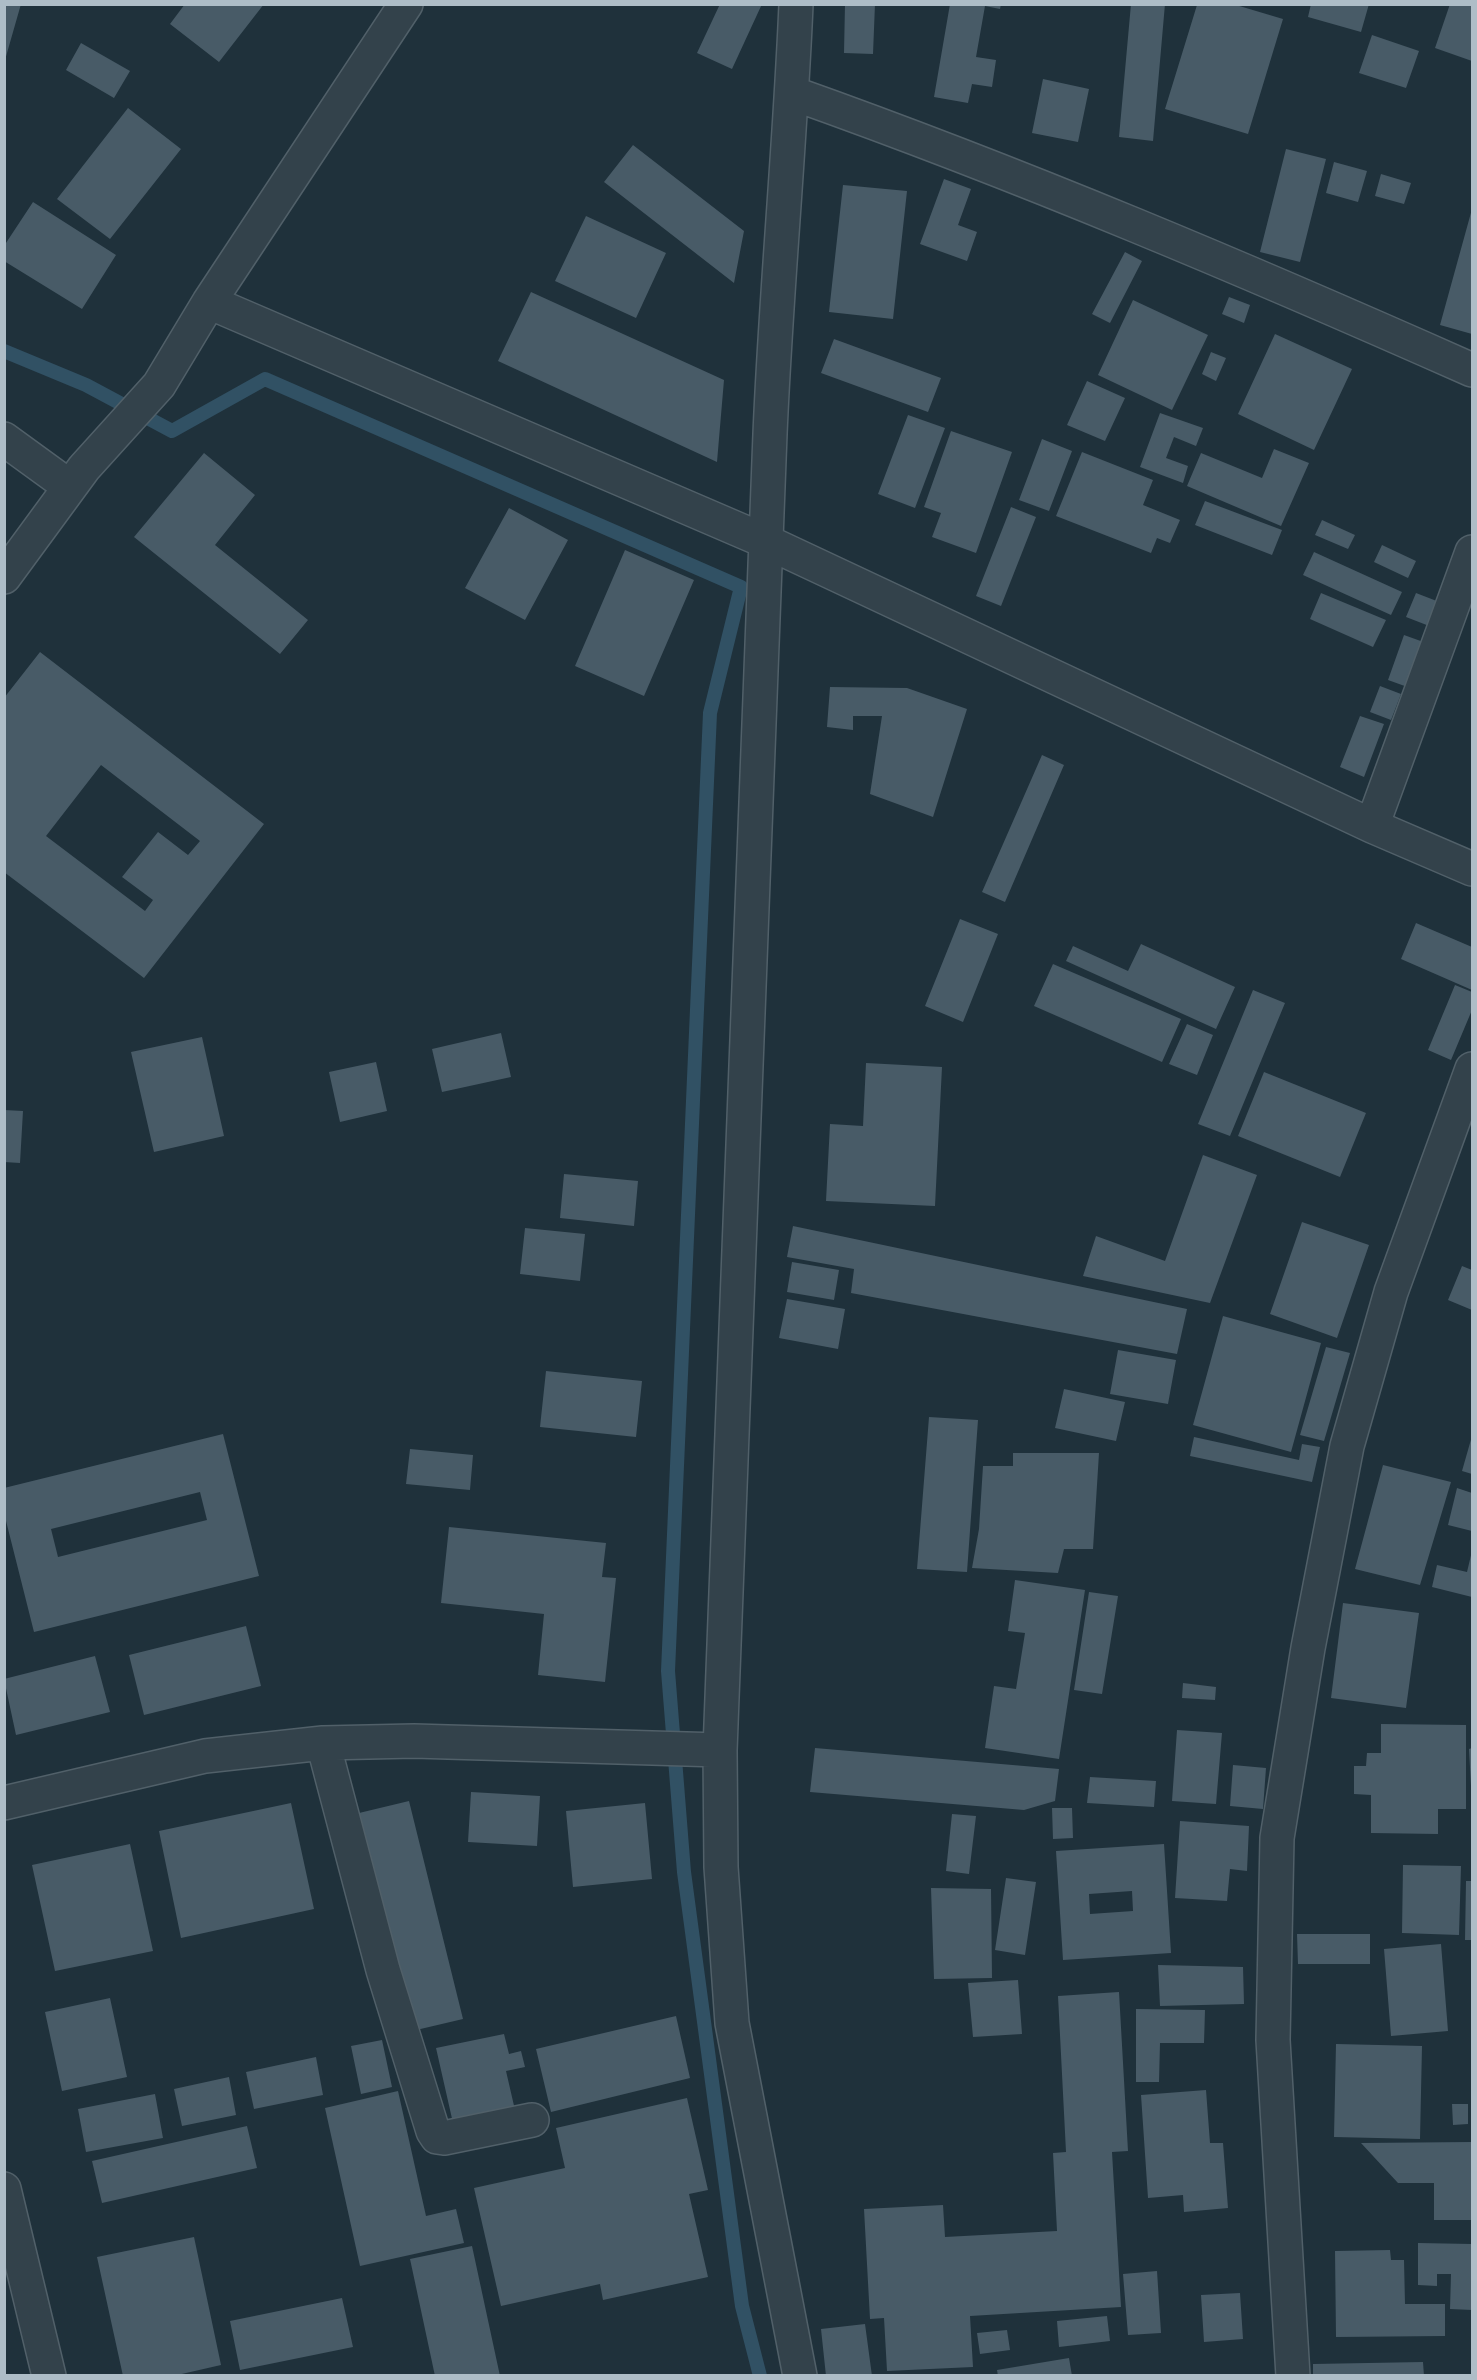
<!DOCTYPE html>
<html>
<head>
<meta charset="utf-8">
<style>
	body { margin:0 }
	#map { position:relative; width:1477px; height:2380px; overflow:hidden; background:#1f313b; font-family:Manrope,sans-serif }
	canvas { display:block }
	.frame { position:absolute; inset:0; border:6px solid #aebdc7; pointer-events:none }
</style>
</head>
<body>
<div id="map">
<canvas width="1477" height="2380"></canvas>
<div class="frame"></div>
</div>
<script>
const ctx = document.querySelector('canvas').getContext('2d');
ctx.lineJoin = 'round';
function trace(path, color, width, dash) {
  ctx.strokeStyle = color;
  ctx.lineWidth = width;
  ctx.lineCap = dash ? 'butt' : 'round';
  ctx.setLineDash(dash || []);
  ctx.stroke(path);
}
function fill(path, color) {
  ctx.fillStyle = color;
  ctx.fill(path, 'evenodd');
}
const stream = new Path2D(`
	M 4,351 L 86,385 L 172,431 L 265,379 L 741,587 L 710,713 L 668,1671 L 684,1872 L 742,2306 L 760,2376`);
const building = new Path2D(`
	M 4,4 L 21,4 L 5,60 L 4,60 Z
	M 185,4 L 264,4 L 219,62 L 170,24 Z
	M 720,4 L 762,4 L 732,69 L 697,53 Z
	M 845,4 L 875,4 L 873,54 L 844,53 Z
	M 950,4 L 1001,4 L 1000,9 L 985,6 L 976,57 L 996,60 L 992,87 L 972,84 L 968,103 L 934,97 Z
	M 1131,4 L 1165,4 L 1153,141 L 1119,137 Z
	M 1311,4 L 1369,4 L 1361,32 L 1308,17 Z
	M 1450,4 L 1472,4 L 1472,61 L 1435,48 Z
	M 1197,5 L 1236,5 L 1283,19 L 1248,134 L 1165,109 Z
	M 1372,35 L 1419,51 L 1406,88 L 1359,73 Z
	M 81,43 L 130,71 L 114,98 L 66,70 Z
	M 1043,79 L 1089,89 L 1078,142 L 1032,133 Z
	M 128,108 L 181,149 L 110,239 L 57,199 Z
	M 633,145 L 744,231 L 734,283 L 604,182 Z
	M 1286,149 L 1326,159 L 1300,262 L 1260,252 Z
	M 1334,162 L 1367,171 L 1358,202 L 1326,193 Z
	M 1381,174 L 1411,183 L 1404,204 L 1375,196 Z
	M 944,179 L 971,189 L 958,225 L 977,232 L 967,261 L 920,244 Z
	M 843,185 L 907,191 L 893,319 L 829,312 Z
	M 33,202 L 116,255 L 82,309 L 4,261 L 4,246 Z
	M 1472,209 L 1472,334 L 1440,325 Z
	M 586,216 L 666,253 L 636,318 L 555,281 Z
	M 1125,252 L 1142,261 L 1110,323 L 1092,314 Z
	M 531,292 L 724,380 L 717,462 L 498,361 Z
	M 1229,297 L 1250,305 L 1244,323 L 1222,314 Z
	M 1133,300 L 1208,335 L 1172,410 L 1098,375 Z
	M 1275,334 L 1352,369 L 1314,450 L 1238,414 Z
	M 834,339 L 941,378 L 928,412 L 821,373 Z
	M 1211,352 L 1226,358 L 1216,381 L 1202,374 Z
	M 1087,381 L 1125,398 L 1105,441 L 1067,425 Z
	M 1160,413 L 1203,428 L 1196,446 L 1174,437 L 1166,458 L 1188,466 L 1183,483 L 1140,467 Z
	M 908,415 L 945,428 L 915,508 L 878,494 Z
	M 951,431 L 1012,452 L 976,553 L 932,537 L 941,513 L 924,507 Z
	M 1042,439 L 1072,451 L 1049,511 L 1019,500 Z
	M 1274,449 L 1309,463 L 1281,526 L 1187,486 L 1201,453 L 1262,478 Z
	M 1082,452 L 1153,480 L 1143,505 L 1180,520 L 1170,543 L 1157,538 L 1151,553 L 1056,516 Z
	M 204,453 L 255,495 L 215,545 L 308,620 L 280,654 L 134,537 Z
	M 1205,501 L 1282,530 L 1272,555 L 1195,525 Z
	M 1011,507 L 1036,517 L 1001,606 L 976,596 Z
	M 509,508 L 568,540 L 525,620 L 465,588 Z
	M 1322,520 L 1355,535 L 1348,549 L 1315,535 Z
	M 1382,545 L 1416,561 L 1408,578 L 1374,562 Z
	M 625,550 L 694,580 L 644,696 L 575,666 Z
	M 1314,552 L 1402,592 L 1391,615 L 1303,575 Z
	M 1321,593 L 1386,620 L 1373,647 L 1310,619 Z
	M 1416,593 L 1447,605 L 1437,629 L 1406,617 Z
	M 1404,635 L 1429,644 L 1413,689 L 1388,680 Z
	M 40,652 L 264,824 L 144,978 L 4,872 L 4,698 ZM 101,765 L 200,841 L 188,855 L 158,832 L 122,877 L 153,900 L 145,911 L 46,836 Z
	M 1380,686 L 1401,694 L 1391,720 L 1370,712 Z
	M 830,687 L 907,688 L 967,709 L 933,817 L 870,794 L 882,716 L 853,716 L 853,730 L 827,727 Z
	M 1360,716 L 1384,724 L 1364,777 L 1340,767 Z
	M 1042,755 L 1064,765 L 1005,902 L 982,892 Z
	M 960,919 L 998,934 L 963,1022 L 925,1006 Z
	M 1416,923 L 1472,947 L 1472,990 L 1401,959 Z
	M 1141,944 L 1235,987 L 1216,1029 L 1066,961 L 1073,946 L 1128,971 Z
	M 1053,964 L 1181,1019 L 1162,1062 L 1034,1006 Z
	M 1455,985 L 1472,992 L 1472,1010 L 1451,1060 L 1428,1050 Z
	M 1253,990 L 1285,1003 L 1230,1136 L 1198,1124 Z
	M 1187,1024 L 1213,1035 L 1197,1075 L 1169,1064 Z
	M 501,1033 L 511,1077 L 442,1092 L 432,1049 Z
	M 202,1037 L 224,1136 L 154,1152 L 131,1052 Z
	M 376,1062 L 387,1111 L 340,1122 L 329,1072 Z
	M 866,1063 L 942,1067 L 935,1206 L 826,1201 L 830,1124 L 863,1126 Z
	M 1264,1072 L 1366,1113 L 1340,1177 L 1238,1136 Z
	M 4,1110 L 23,1111 L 20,1163 L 4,1162 Z
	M 1203,1155 L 1257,1175 L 1210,1303 L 1083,1276 L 1096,1236 L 1165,1261 Z
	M 564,1174 L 638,1181 L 634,1226 L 560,1218 Z
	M 1302,1222 L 1369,1245 L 1337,1338 L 1270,1314 Z
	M 793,1226 L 1187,1309 L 1177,1354 L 851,1293 L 854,1269 L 787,1257 Z
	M 525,1228 L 585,1234 L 580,1281 L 520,1274 Z
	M 792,1262 L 839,1270 L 834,1300 L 787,1292 Z
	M 1462,1266 L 1472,1270 L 1472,1310 L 1448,1300 Z
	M 787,1299 L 845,1309 L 838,1349 L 779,1338 Z
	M 1223,1316 L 1321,1343 L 1291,1452 L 1193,1425 Z
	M 1326,1347 L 1350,1353 L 1324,1441 L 1300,1435 Z
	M 1118,1350 L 1176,1360 L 1168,1404 L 1110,1394 Z
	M 546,1371 L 642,1381 L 636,1437 L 540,1427 Z
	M 1064,1389 L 1125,1402 L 1116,1441 L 1055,1428 Z
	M 929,1417 L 978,1420 L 967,1572 L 917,1569 Z
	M 223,1434 L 259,1576 L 34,1632 L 4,1513 L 4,1488 ZM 200,1492 L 207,1520 L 58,1557 L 51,1529 Z
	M 1472,1436 L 1472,1474 L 1462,1471 Z
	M 1194,1437 L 1299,1460 L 1302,1444 L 1320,1447 L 1312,1482 L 1190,1456 Z
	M 410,1449 L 473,1455 L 470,1490 L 406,1484 Z
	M 1013,1453 L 1099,1453 L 1093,1549 L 1064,1549 L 1058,1573 L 972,1568 L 979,1529 L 983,1466 L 1013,1466 Z
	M 1383,1465 L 1451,1482 L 1420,1585 L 1355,1569 Z
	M 1457,1488 L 1472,1493 L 1472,1531 L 1448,1525 Z
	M 449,1527 L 606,1543 L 602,1577 L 616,1578 L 605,1682 L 538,1675 L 544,1614 L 441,1603 Z
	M 1472,1551 L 1472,1597 L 1432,1587 L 1437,1565 L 1467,1572 Z
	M 1015,1580 L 1085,1590 L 1059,1759 L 985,1748 L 994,1686 L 1016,1689 L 1025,1633 L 1008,1631 Z
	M 1089,1592 L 1118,1596 L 1102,1694 L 1074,1690 Z
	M 1343,1603 L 1419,1613 L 1406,1708 L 1331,1698 Z
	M 246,1626 L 261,1686 L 144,1715 L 129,1655 Z
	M 95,1656 L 110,1712 L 16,1735 L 4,1679 Z
	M 1183,1683 L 1216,1687 L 1215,1700 L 1182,1698 Z
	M 1381,1724 L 1466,1725 L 1466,1809 L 1438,1809 L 1438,1834 L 1371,1833 L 1371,1795 L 1354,1794 L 1354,1766 L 1366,1766 L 1367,1753 L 1381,1753 Z
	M 1177,1730 L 1222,1733 L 1216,1804 L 1172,1801 Z
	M 815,1748 L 1059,1769 L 1055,1801 L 1024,1810 L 810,1792 Z
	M 1472,1748 L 1472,1786 L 1471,1786 L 1469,1749 Z
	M 1233,1765 L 1266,1768 L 1263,1809 L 1230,1806 Z
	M 1090,1777 L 1156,1781 L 1154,1807 L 1087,1803 Z
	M 471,1792 L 540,1796 L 537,1846 L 468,1842 Z
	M 409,1801 L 463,2019 L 412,2031 L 359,1813 Z
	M 291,1803 L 314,1909 L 181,1938 L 159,1831 Z
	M 645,1803 L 652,1879 L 573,1887 L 566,1811 Z
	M 1052,1808 L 1072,1808 L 1073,1838 L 1053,1839 Z
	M 952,1814 L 976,1816 L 969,1874 L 946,1871 Z
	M 1180,1821 L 1249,1826 L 1247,1871 L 1230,1869 L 1227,1901 L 1175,1898 Z
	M 130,1844 L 153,1951 L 55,1971 L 32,1865 Z
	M 1164,1844 L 1171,1953 L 1063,1960 L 1056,1851 ZM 1132,1891 L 1133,1911 L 1090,1914 L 1089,1894 Z
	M 1403,1865 L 1461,1866 L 1459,1935 L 1402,1933 Z
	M 1006,1878 L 1036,1882 L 1025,1955 L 995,1950 Z
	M 1466,1881 L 1472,1881 L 1472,1940 L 1465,1940 Z
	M 931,1888 L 991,1889 L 992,1978 L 934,1979 Z
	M 1297,1934 L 1370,1934 L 1370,1964 L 1298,1964 Z
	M 1441,1944 L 1448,2031 L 1391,2036 L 1384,1949 Z
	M 1158,1965 L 1243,1967 L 1244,2004 L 1160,2006 Z
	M 1018,1980 L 1022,2034 L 973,2037 L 968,1983 Z
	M 1119,1992 L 1128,2151 L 1112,2152 L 1121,2307 L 970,2316 L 973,2367 L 887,2371 L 884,2318 L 870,2319 L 864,2209 L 943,2205 L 945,2237 L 1057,2231 L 1053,2153 L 1066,2152 L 1058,1996 Z
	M 110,1998 L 127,2077 L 62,2091 L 45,2012 Z
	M 1136,2009 L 1205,2010 L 1204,2043 L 1160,2043 L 1159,2082 L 1136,2082 Z
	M 676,2016 L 690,2078 L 551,2112 L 536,2049 Z
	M 504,2034 L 509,2054 L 521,2051 L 525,2067 L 506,2071 L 515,2110 L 453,2123 L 436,2048 Z
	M 382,2040 L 392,2087 L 361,2094 L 351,2046 Z
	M 1336,2044 L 1422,2046 L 1420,2139 L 1334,2137 Z
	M 316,2057 L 323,2095 L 254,2109 L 246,2072 Z
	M 229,2077 L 236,2115 L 182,2126 L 174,2089 Z
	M 1206,2090 L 1210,2143 L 1223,2143 L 1228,2208 L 1184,2212 L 1183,2195 L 1148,2198 L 1141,2095 Z
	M 398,2091 L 426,2216 L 456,2209 L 464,2243 L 360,2266 L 325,2108 Z
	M 155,2094 L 163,2138 L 86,2152 L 78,2109 Z
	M 687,2098 L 708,2190 L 689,2194 L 708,2277 L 603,2300 L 600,2284 L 501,2306 L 474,2188 L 565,2168 L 556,2128 Z
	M 1452,2104 L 1468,2104 L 1468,2124 L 1453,2125 Z
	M 247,2126 L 257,2168 L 102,2203 L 92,2161 Z
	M 1472,2142 L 1472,2220 L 1434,2220 L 1434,2183 L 1398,2183 L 1361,2143 Z
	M 194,2237 L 221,2365 L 173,2376 L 123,2376 L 97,2257 Z
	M 1418,2243 L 1472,2244 L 1472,2310 L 1450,2309 L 1451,2274 L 1437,2274 L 1437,2286 L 1418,2285 Z
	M 472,2246 L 500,2376 L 435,2376 L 410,2259 Z
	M 1390,2250 L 1391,2260 L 1404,2260 L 1405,2304 L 1445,2304 L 1445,2336 L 1336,2337 L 1335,2251 Z
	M 1157,2271 L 1161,2333 L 1128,2335 L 1123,2274 Z
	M 1240,2293 L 1243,2339 L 1204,2342 L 1201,2295 Z
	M 342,2298 L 353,2347 L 240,2370 L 230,2321 Z
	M 1107,2316 L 1110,2341 L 1059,2347 L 1057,2321 Z
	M 865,2324 L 872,2376 L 826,2376 L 821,2329 Z
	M 1007,2330 L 1010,2350 L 980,2354 L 977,2333 Z
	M 1069,2358 L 1072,2376 L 998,2376 L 997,2370 Z
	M 1423,2362 L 1424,2376 L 1313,2376 L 1313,2364 Z`);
const minor = new Path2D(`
	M 796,4 C 790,148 776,291 770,434 C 750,872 735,1311 720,1750 L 721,1867 L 732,2023 L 800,2376
	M 792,93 C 1023,175 1249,271 1472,370
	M 209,302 L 765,541 L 1372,826 L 1472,869
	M 4,439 L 70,487
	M 4,577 L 84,468 L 159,385 L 209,302 L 406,4
	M 1372,826 L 1472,552
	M 323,1743 L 383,1970 L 433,2131 L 437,2137 L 444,2138 L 532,2120
	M 4,1803 L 205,1756 L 323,1743 L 414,1741 L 720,1750
	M 4,2189 L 49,2376
	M 1293,2376 L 1273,2040 L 1277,1838 L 1308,1648 L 1347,1446 L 1391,1292 L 1472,1069`);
trace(stream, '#315164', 14);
fill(building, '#485b67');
trace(minor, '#516069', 36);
trace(minor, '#33424b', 33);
</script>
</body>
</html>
